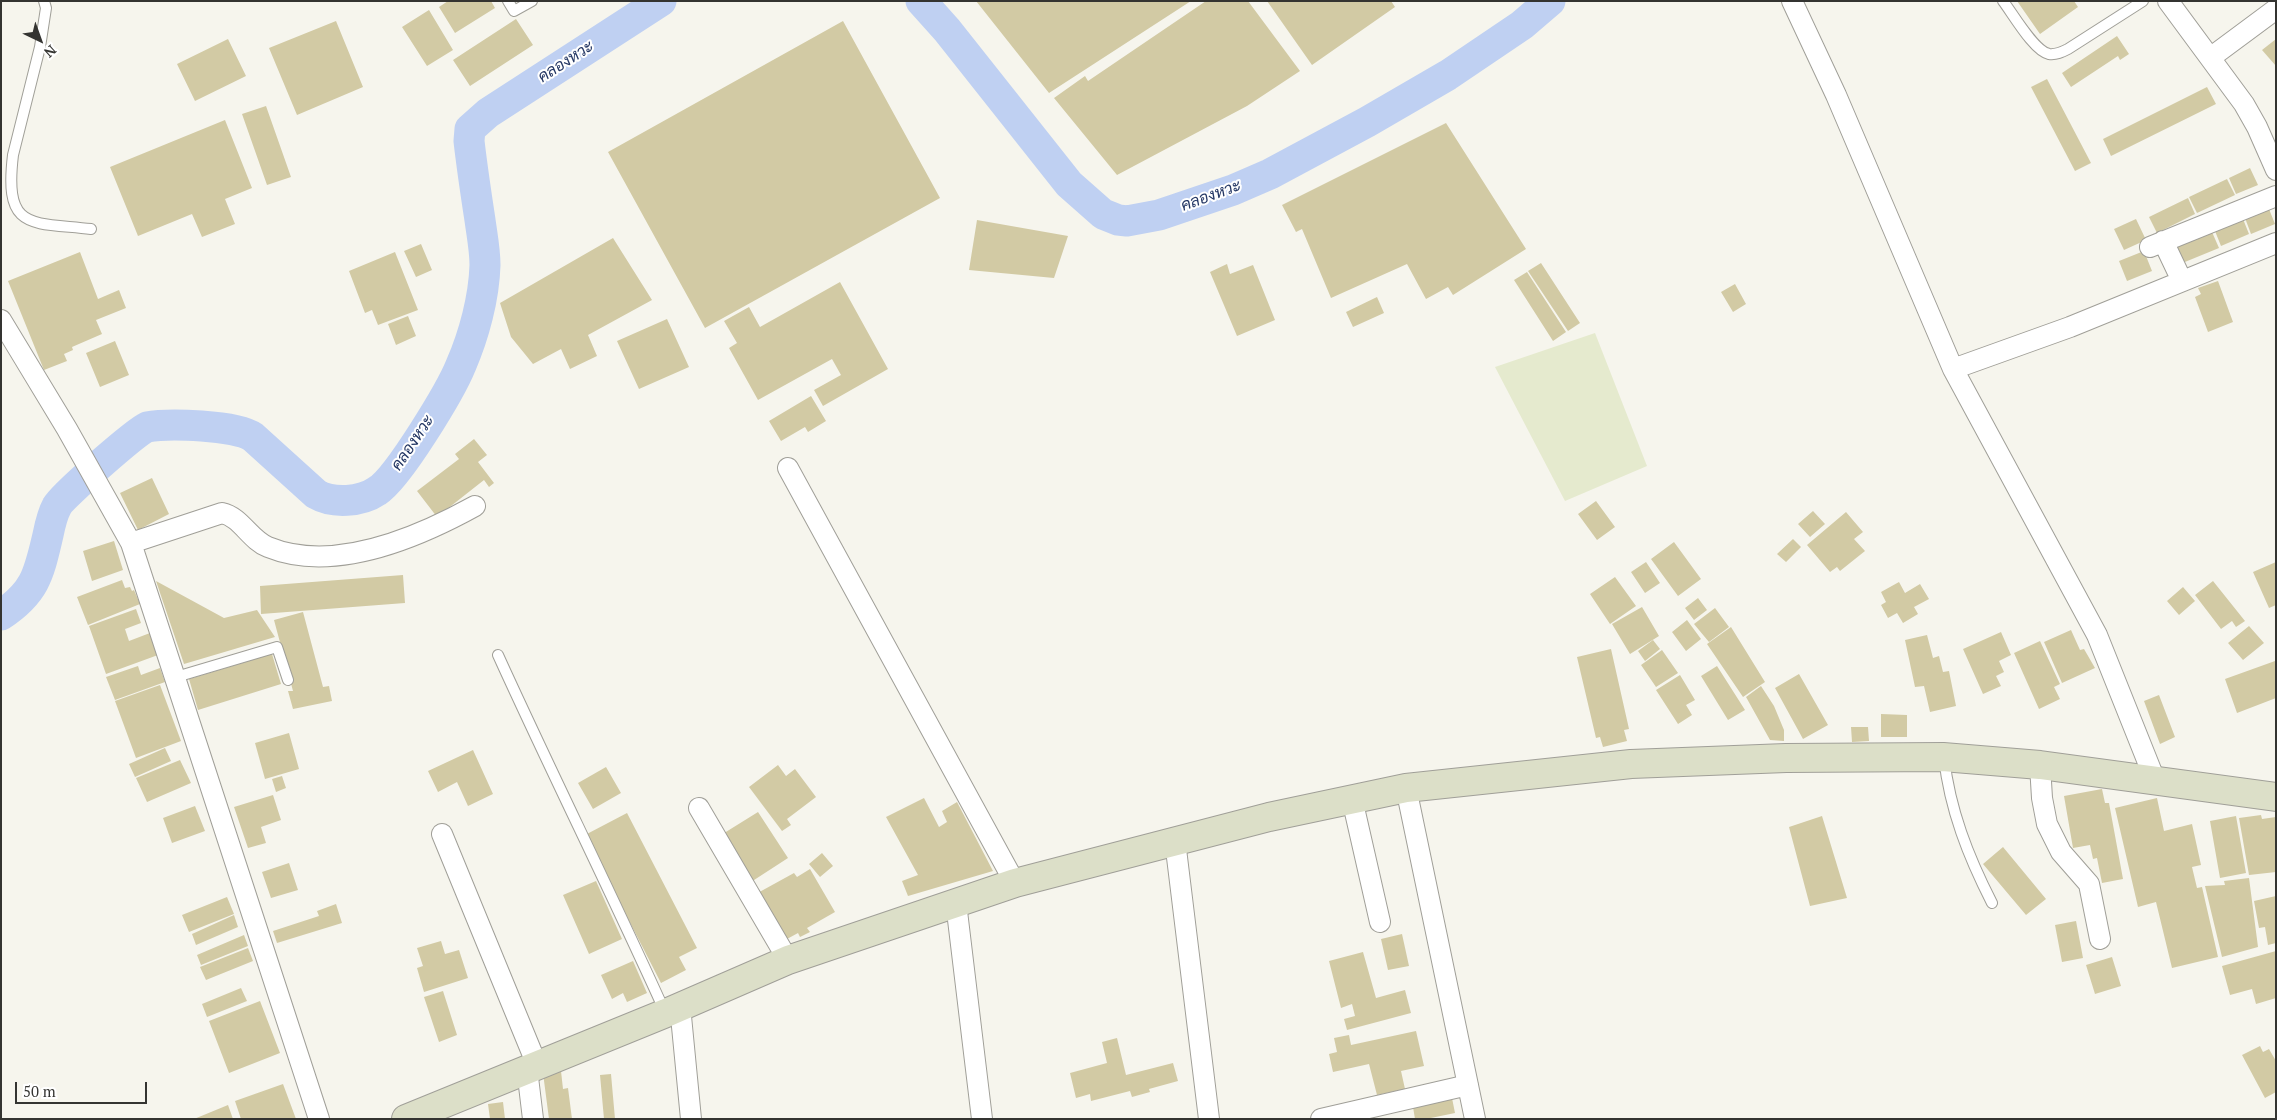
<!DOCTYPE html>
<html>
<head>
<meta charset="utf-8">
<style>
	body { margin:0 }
	#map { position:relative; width:2277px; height:1120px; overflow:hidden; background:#f6f5ed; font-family:"PT Serif",serif }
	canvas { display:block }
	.frame { position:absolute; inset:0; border:2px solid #343431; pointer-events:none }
	.north { position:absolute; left:15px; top:15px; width:50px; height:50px; -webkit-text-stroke:4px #fff; paint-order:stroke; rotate:138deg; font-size:14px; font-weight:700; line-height:20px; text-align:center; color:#343431 }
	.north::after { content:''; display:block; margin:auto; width:18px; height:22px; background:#343431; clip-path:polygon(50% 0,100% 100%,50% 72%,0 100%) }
	.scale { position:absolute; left:15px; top:1082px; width:132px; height:22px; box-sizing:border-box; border:2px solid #343431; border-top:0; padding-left:6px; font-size:15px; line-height:18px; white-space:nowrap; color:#343431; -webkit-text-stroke:4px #fff; paint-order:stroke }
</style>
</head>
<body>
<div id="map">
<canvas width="2277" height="1120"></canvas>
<div class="frame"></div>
<div class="north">N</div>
<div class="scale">50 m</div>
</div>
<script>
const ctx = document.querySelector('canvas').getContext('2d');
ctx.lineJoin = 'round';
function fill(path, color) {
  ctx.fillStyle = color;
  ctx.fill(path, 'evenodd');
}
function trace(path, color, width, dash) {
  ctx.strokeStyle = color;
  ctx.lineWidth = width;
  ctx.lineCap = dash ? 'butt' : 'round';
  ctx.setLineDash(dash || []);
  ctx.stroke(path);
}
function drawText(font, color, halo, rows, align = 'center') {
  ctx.font = font + ' "PT Serif",Sarabun,serif';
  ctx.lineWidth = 4;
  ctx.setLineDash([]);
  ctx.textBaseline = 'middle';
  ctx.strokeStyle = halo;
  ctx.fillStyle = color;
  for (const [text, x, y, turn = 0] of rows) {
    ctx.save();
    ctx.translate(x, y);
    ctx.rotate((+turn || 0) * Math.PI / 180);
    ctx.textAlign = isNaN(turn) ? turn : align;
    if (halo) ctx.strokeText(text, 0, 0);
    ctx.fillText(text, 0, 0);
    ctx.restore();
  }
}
const green = new Path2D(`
	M 1595,333 L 1647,466 L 1565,501 L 1495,367 Z`);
const river = new Path2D(`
	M 921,1 L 947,30 L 1069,184 L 1103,214 L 1118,220 L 1127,221 L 1159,215 L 1233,190 L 1270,174 L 1367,122 L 1448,75 L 1522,25 L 1550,1
	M 1,615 C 36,592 39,573 48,535 C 50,525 52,515 57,506 C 62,496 136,432 147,427 C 168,423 236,425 253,437 L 316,494 C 333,504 361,502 377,491 C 398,478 451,390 461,365 C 474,335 484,298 485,265 C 485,250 482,235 480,220 C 476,194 472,167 469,141 L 470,129 L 488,113 L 661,1`);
const building = new Path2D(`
	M 448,1 L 491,1 L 495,8 L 455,33 L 439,7 Z
	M 976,1 L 1191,1 L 1049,93 Z
	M 1206,1 L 1248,1 L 1300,71 L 1247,106 L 1117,175 L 1054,98 L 1085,76 L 1088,81 Z
	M 1267,1 L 1391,1 L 1395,7 L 1312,65 Z
	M 2017,1 L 2074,1 L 2078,7 L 2040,34 Z
	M 429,10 L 453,50 L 427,66 L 402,27 Z
	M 516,19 L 533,45 L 470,86 L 453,60 Z
	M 336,21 L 363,87 L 297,115 L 269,48 Z
	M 843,21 L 940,198 L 705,328 L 608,152 Z
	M 2117,36 L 2129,54 L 2120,60 L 2118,56 L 2071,87 L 2062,73 Z
	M 228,39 L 246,76 L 195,101 L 177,64 Z
	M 2276,39 L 2276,66 L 2262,50 Z
	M 2047,79 L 2091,163 L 2075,171 L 2031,87 Z
	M 2207,87 L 2216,104 L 2111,156 L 2103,139 Z
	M 266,106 L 291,177 L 267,185 L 242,114 Z
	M 225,120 L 252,188 L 225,199 L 235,224 L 202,237 L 192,214 L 138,236 L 110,167 Z
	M 1446,123 L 1526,249 L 1453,295 L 1448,287 L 1426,299 L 1407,264 L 1331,298 L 1302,229 L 1296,232 L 1282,205 Z
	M 2250,168 L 2258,185 L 2236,194 L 2229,178 Z
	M 2227,179 L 2235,195 L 2197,213 L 2189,197 Z
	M 2188,198 L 2195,214 L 2157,233 L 2149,217 Z
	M 2269,209 L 2275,224 L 2251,234 L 2245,218 Z
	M 2136,219 L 2146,240 L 2124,250 L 2114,229 Z
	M 2243,219 L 2249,234 L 2221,246 L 2215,231 Z
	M 977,220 L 1068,236 L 1054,278 L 969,270 Z
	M 2212,232 L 2219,248 L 2180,264 L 2174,248 Z
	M 613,238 L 652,300 L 588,335 L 597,356 L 570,369 L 561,349 L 533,364 L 511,337 L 500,303 Z
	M 421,244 L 432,270 L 416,277 L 404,251 Z
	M 2144,251 L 2152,271 L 2127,281 L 2119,261 Z
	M 80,252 L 98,299 L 119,290 L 126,308 L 96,320 L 102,334 L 72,347 L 73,350 L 64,354 L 67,361 L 44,370 L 8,281 Z
	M 395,252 L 418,310 L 378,325 L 372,310 L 365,313 L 349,271 Z
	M 1541,263 L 1580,323 L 1568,331 L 1528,271 Z
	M 1227,264 L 1230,274 L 1253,265 L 1275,320 L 1237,336 L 1210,272 Z
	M 1527,272 L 1566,332 L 1553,341 L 1514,280 Z
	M 2218,281 L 2233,322 L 2208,332 L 2195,297 L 2201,294 L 2198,288 Z
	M 840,282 L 888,369 L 823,406 L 814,390 L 841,375 L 832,359 L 758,400 L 729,348 L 737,343 L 724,321 L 749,307 L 760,327 Z
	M 1735,284 L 1746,304 L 1733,312 L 1721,292 Z
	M 1377,297 L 1384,313 L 1353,327 L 1346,312 Z
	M 408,316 L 416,336 L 396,345 L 388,324 Z
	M 667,319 L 689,367 L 639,389 L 617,341 Z
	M 115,341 L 129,375 L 100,387 L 86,353 Z
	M 811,396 L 826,421 L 808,432 L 805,427 L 781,441 L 769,421 Z
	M 474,439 L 487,455 L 478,462 L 494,483 L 489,487 L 484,480 L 437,517 L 417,491 L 459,459 L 455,454 Z
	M 152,478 L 169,514 L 138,530 L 120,493 Z
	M 1596,501 L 1615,527 L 1597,540 L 1578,514 Z
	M 1813,511 L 1825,524 L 1810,537 L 1798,524 Z
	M 1846,512 L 1863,532 L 1854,539 L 1865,551 L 1840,571 L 1837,567 L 1830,572 L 1807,545 Z
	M 1793,539 L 1801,547 L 1786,562 L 1777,554 Z
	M 114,541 L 123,570 L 92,581 L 83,551 Z
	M 1674,542 L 1701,579 L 1678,596 L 1651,559 Z
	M 1646,562 L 1660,583 L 1645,593 L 1631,572 Z
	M 2276,562 L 2276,605 L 2269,608 L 2253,572 Z
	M 403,575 L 405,603 L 261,614 L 260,586 Z
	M 1615,577 L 1636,606 L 1610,624 L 1590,594 Z
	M 122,580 L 125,588 L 130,587 L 132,591 L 134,590 L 140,604 L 88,625 L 77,597 Z
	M 156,581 L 224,618 L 257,610 L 275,637 L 184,664 Z
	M 2213,581 L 2245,621 L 2236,627 L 2232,621 L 2221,629 L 2195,595 Z
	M 1899,582 L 1905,593 L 1920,584 L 1929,599 L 1914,607 L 1918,614 L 1903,623 L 1897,613 L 1888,618 L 1881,605 L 1886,602 L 1881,592 Z
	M 2183,587 L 2195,601 L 2179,615 L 2167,601 Z
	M 1698,598 L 1707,610 L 1694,620 L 1685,608 Z
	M 1642,607 L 1659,636 L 1630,654 L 1612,624 Z
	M 1715,608 L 1729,627 L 1709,642 L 1694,624 Z
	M 136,609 L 141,623 L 125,629 L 129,641 L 150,633 L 158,655 L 106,674 L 89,626 Z
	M 303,612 L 323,687 L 329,686 L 332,701 L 293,709 L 288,691 L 293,691 L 274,620 Z
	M 1687,620 L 1701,639 L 1686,651 L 1672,632 Z
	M 2249,626 L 2264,643 L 2243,660 L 2228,643 Z
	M 1731,627 L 1765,682 L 1743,697 L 1707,644 Z
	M 2071,630 L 2080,650 L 2084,649 L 2095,668 L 2062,683 L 2044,642 Z
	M 2001,632 L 2011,655 L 1999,661 L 2004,672 L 1996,676 L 2001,686 L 1983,694 L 1963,649 Z
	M 1927,635 L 1933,658 L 1939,656 L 1943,672 L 1949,671 L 1956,706 L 1930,712 L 1924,686 L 1915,687 L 1905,640 Z
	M 1653,640 L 1660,649 L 1645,661 L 1638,651 Z
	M 2040,641 L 2060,684 L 2054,687 L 2060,699 L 2039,709 L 2014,653 Z
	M 1611,649 L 1629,729 L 1624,730 L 1627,741 L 1603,747 L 1600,737 L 1596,738 L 1577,657 Z
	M 1662,650 L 1678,673 L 1656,687 L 1641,665 Z
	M 272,654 L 281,684 L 198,710 L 189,679 Z
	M 2275,661 L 2276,698 L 2237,713 L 2225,679 Z
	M 138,666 L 141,675 L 160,668 L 165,682 L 115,700 L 106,677 Z
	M 1717,666 L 1745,710 L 1728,720 L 1701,676 Z
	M 1799,674 L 1828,725 L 1803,739 L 1775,688 Z
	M 1680,675 L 1695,700 L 1686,705 L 1692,715 L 1678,724 L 1656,690 Z
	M 160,685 L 181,741 L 136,758 L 115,701 Z
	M 1761,686 L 1774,706 L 1784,730 L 1784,741 L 1770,740 L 1746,697 Z
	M 2159,695 L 2175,737 L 2160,744 L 2144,701 Z
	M 1881,714 L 1907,715 L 1907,737 L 1881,737 Z
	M 1851,727 L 1868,727 L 1869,741 L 1852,742 Z
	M 289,733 L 299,769 L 265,779 L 255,743 Z
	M 165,748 L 171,761 L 135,777 L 129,764 Z
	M 473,750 L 493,794 L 468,806 L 457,782 L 438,792 L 428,771 Z
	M 180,760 L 191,783 L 147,802 L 136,778 Z
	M 778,765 L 786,776 L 795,769 L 816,797 L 787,819 L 791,825 L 782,831 L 749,787 Z
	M 606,767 L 621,793 L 593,809 L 578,783 Z
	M 282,776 L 286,788 L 276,792 L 272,779 Z
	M 2102,789 L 2105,803 L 2109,803 L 2123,879 L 2102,883 L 2097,858 L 2093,859 L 2090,845 L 2073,848 L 2064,796 Z
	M 273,795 L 281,820 L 261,827 L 266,843 L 248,848 L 234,807 Z
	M 924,798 L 939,827 L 947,822 L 942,811 L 957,802 L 993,871 L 908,896 L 902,881 L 918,875 L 886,817 Z
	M 2157,798 L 2164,831 L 2192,824 L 2201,865 L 2192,867 L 2197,888 L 2202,887 L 2218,957 L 2172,968 L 2156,902 L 2138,907 L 2115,808 Z
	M 195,806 L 205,831 L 172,843 L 163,818 Z
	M 758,812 L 788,858 L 751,882 L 721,835 Z
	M 627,813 L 697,948 L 679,957 L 686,970 L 661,983 L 585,835 Z
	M 2261,815 L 2262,819 L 2276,817 L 2276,872 L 2249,875 L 2239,818 Z
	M 1822,816 L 1847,898 L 1810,906 L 1789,827 Z
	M 2236,816 L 2246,873 L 2220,878 L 2210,821 Z
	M 2003,847 L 2046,899 L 2026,915 L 1983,864 Z
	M 822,853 L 833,866 L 820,877 L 809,864 Z
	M 289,863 L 298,890 L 271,898 L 262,872 Z
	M 810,869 L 835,912 L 807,928 L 810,932 L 800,937 L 798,933 L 787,939 L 754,895 L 794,873 L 797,877 Z
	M 2249,878 L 2258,947 L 2222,957 L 2205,886 L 2225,885 L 2224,881 Z
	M 596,881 L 622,939 L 589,954 L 563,895 Z
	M 2276,896 L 2276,943 L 2268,945 L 2265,927 L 2259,928 L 2254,901 Z
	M 227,897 L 234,914 L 189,932 L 182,915 Z
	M 336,904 L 342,923 L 277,943 L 273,931 L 319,916 L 317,911 Z
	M 234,915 L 238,927 L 196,945 L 192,934 Z
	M 2076,921 L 2083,958 L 2062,962 L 2055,925 Z
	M 1402,934 L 1409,966 L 1388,970 L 1381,939 Z
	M 244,935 L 248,946 L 201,965 L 197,955 Z
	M 441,941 L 445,954 L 459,950 L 468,978 L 424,992 L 417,968 L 423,966 L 417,948 Z
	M 248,948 L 253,961 L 206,980 L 200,967 Z
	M 2276,951 L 2276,998 L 2256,1004 L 2252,989 L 2230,995 L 2222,966 Z
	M 1363,952 L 1376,998 L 1405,990 L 1411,1013 L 1347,1030 L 1344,1019 L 1355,1016 L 1352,1004 L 1341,1008 L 1329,961 Z
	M 2112,957 L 2121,986 L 2095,994 L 2086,965 Z
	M 633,961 L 647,993 L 627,1002 L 623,993 L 612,999 L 601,975 Z
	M 241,988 L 247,1001 L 207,1017 L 202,1004 Z
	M 443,991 L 457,1035 L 439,1042 L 424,997 Z
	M 260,1001 L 280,1053 L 229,1073 L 209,1021 Z
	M 1416,1031 L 1424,1066 L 1401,1071 L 1405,1089 L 1377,1095 L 1369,1064 L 1333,1072 L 1329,1054 L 1337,1052 L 1334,1038 L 1349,1035 L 1351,1045 Z
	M 1117,1038 L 1126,1075 L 1173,1063 L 1178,1081 L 1149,1089 L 1150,1092 L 1132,1097 L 1130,1091 L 1091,1101 L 1090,1094 L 1076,1098 L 1070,1073 L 1107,1063 L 1102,1042 Z
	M 2260,1046 L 2263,1052 L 2269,1049 L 2276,1061 L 2276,1092 L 2265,1098 L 2242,1055 Z
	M 561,1071 L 563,1089 L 568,1088 L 572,1119 L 549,1119 L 543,1073 Z
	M 611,1074 L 615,1119 L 604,1119 L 600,1075 Z
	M 283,1084 L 296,1119 L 241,1119 L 235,1101 Z
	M 1451,1093 L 1455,1113 L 1426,1119 L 1415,1119 L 1412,1101 Z
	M 503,1102 L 505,1119 L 490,1119 L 488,1104 Z
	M 228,1105 L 233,1119 L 194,1119 Z`);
const lane = new Path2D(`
	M 44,1 L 46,8 L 40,47 L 13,155 C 4,231 30,222 91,229
	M 508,1 L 514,11 L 532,1
	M 2003,1 C 2013,14 2034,51 2049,54 C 2056,55 2062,52 2068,49 L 2143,1
	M 498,655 C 552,774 611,892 665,1012
	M 176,677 L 277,647 L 288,680
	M 1944,758 C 1950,810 1968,856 1992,903`);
const street = new Path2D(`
	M 1792,1 L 1836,95 L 1953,369 L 2097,635 L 2155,780
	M 2168,1 L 2244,104 L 2257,127 L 2276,170
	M 2210,58 L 2276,9
	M 2163,241 L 2182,281
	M 2150,247 L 2276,196
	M 1,320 L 67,429 L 131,543 L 319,1119
	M 1953,369 L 2070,327 L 2276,243
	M 788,468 L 1015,883
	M 131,543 L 222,513 C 241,517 250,540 268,547 C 334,574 417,538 475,506
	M 2040,765 L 2042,798 L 2047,824 L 2061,852 L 2089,884 L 2100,939
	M 1406,788 L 1475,1119
	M 1352,799 L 1380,922
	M 699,808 L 788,960
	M 442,834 L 537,1065
	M 1175,841 L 1209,1119
	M 956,903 L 982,1119
	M 680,1006 L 691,1119
	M 527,1069 L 533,1119
	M 1321,1119 L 1468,1085`);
const secondary = new Path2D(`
	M 406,1119 L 666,1013 L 788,960 L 1015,883 L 1269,817 L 1406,788 L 1631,764 L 1786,758 L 1943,757 L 2040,765 L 2276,797`);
const waterNames = [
	["คลองหวะ",566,62,-33],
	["คลองหวะ",1211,196,-20],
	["คลองหวะ",413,443,-56]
];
fill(green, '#e5eace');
trace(river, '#bfd0f2', 31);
fill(building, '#d2caa4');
trace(lane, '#a09f98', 12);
trace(street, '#a09f98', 22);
trace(secondary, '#a09f98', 30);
trace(lane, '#fff', 10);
trace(street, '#fff', 20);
trace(secondary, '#dcdfc8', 28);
drawText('italic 16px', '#243764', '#fff', waterNames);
</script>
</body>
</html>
